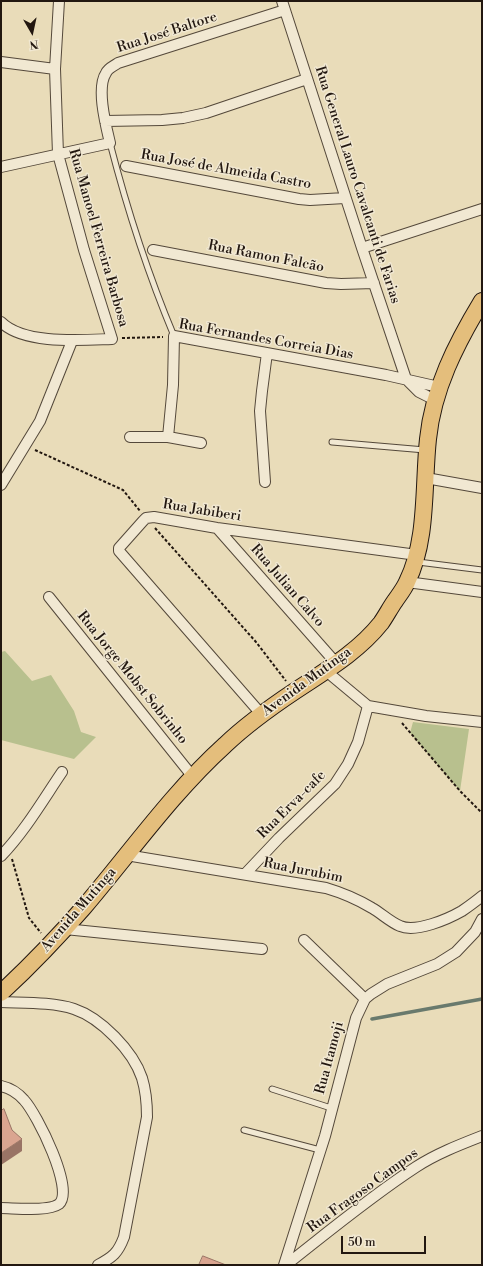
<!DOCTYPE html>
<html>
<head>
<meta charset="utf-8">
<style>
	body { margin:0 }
	#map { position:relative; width:483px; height:1266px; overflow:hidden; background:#e9dcb9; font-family:"Libre Bodoni",serif }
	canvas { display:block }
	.frame { position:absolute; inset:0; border:2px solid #221710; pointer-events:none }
	.north { position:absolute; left:12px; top:12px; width:40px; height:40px; -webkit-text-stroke:3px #f1e8d2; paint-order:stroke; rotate:171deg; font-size:11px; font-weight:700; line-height:16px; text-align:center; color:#221710 }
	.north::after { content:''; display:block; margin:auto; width:14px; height:18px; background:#221710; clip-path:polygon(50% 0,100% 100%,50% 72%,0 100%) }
	.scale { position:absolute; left:341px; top:1236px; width:85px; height:18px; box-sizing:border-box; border:2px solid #221710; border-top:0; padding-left:5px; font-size:12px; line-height:14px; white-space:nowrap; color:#221710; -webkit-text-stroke:3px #f1e8d2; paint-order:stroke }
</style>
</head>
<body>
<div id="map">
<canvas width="483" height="1266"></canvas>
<div class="frame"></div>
<div class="north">N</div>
<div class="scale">50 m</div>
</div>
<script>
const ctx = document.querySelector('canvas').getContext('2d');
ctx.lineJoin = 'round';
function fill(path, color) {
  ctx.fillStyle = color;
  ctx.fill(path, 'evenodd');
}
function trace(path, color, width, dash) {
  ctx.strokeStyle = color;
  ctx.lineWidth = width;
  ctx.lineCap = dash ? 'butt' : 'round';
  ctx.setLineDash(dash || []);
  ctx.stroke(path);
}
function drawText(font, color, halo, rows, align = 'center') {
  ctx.font = font + ' "Libre Bodoni",serif';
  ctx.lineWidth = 3;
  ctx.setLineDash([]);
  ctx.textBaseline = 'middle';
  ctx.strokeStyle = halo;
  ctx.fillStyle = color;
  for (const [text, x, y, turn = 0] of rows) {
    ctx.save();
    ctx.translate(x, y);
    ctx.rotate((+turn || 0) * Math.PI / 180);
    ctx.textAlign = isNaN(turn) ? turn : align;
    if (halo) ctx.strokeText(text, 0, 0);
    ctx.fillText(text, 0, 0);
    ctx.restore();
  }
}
const green = new Path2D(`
	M 5,651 L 32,681 L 51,675 L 74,711 L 81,732 L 96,737 L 74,759 L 1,740 L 1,652 Z
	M 413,722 L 469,729 L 460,791 L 410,733 Z`);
const stream = new Path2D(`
	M 372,1019 L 482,999`);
const path = new Path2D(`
	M 122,338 L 163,337
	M 35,450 L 123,490 L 140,511
	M 155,528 L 256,642 L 286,681
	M 402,723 L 460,791 L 482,813
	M 12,859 L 29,918 L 41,933`);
const service = new Path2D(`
	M 110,143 C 127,209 148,274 174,336
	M 332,442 L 425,450
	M 418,562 L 482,570
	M 272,1089 L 331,1108
	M 244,1130 L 320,1150`);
const minor = new Path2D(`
	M 282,1 L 362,248 L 406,379 L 419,392 L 435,400
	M 1,62 L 55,69
	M 105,121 L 162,120 L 183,118 L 206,113 L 307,79
	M 126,166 L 299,199 L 310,200 L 345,198
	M 1,167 L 110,143 C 106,126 96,88 106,73 C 108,68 114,66 118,63 L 285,10
	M 362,248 L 482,209
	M 153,250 L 326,283 L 341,284 L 374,283
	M 1,322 C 24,345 82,340 112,339 L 84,250 L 58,154 L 55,69 L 59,1
	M 130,437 L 168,437 L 201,443
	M 168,437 L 173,385 L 174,336 L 386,375 L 439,387
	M 426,478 L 482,488
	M 265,482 L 260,411 L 262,391 L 267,353
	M 1,485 L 40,421 L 72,341
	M 217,528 L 336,663
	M 407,582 L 482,592
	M 49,597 L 193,777
	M 326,671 L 368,706 L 426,716 L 482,722
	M 262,715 L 119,551 L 119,548 L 143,521 L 146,518 L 154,517 L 217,528 L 417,555
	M 126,855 L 326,888 C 343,893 357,899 372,908 C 381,913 390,922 400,926 C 416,933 448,919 462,911 C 469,906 476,901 482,896
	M 1,856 C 25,831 43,800 62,772
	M 245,874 L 279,838 L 335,784 L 348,764 L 358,742 L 368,706
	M 65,929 L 262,949
	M 304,940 L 365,999
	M 1,1002 C 23,1003 53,1002 74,1009 C 101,1018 133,1051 142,1078 C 146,1091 147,1103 147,1117 L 124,1237 C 118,1253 113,1257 98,1265
	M 1,1086 C 10,1088 18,1093 24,1100 C 37,1114 75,1190 59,1204 C 48,1212 14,1208 1,1208
	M 284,1265 L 325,1136 L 356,1018 L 365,999 L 371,994 L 387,984 L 437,964 L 456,952 L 475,932 L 482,919
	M 286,1265 C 328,1232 370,1197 416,1167 C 436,1154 459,1145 482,1136`);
const primary = new Path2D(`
	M 1,993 C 30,966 58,937 84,907 C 130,853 172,793 225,745 C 246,725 271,707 295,691 C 325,671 358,652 381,623 C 386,616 390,608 395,601 C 399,595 404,589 407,582 C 428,540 423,485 428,439 C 433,389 456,344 482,301`);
const shadedWall = new Path2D(`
	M 22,1139 L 22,1151 L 1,1165 L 1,1153 Z`);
const building = new Path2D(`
	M 4,1109 L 12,1130 L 22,1139 L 1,1153 L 1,1111 Z
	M 203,1256 L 226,1265 L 199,1265 Z`);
const streetNames = [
	["Rua José Baltore",167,33,-18],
	["Rua José de Almeida Castro",226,170,10],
	["Rua General Lauro Cavalcanti de Farias",357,185,72],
	["Rua Manoel Ferreira Barbosa",98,238,74],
	["Rua Ramon Falcão",266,257,11],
	["Rua Fernandes Correia Dias",266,340,10],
	["Rua Jabiberi",202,511,9],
	["Rua Julian Calvo",287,586,49],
	["Rua Jorge Mobst Sobrinho",132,678,51],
	["Avenida Mutinga",307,682,-36],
	["Rua Erva-cafe",292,805,-45],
	["Rua Jurubim",303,871,11],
	["Avenida Mutinga",79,910,-49],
	["Rua Itamoji",330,1058,-75],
	["Rua Fragoso Campos",363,1191,-36]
];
fill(green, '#b8c08e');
trace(stream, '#697a6d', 3.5);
trace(service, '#54483a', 7);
trace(minor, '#54483a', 12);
trace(primary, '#221710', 18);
trace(path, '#221710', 2, [3, 2]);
trace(service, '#f1e8d2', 5);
trace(minor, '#f1e8d2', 10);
trace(primary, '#e4be7c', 16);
fill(shadedWall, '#997465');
fill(building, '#daa590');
trace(building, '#997465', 1);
drawText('14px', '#221710', '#f1e8d2', streetNames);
</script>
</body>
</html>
